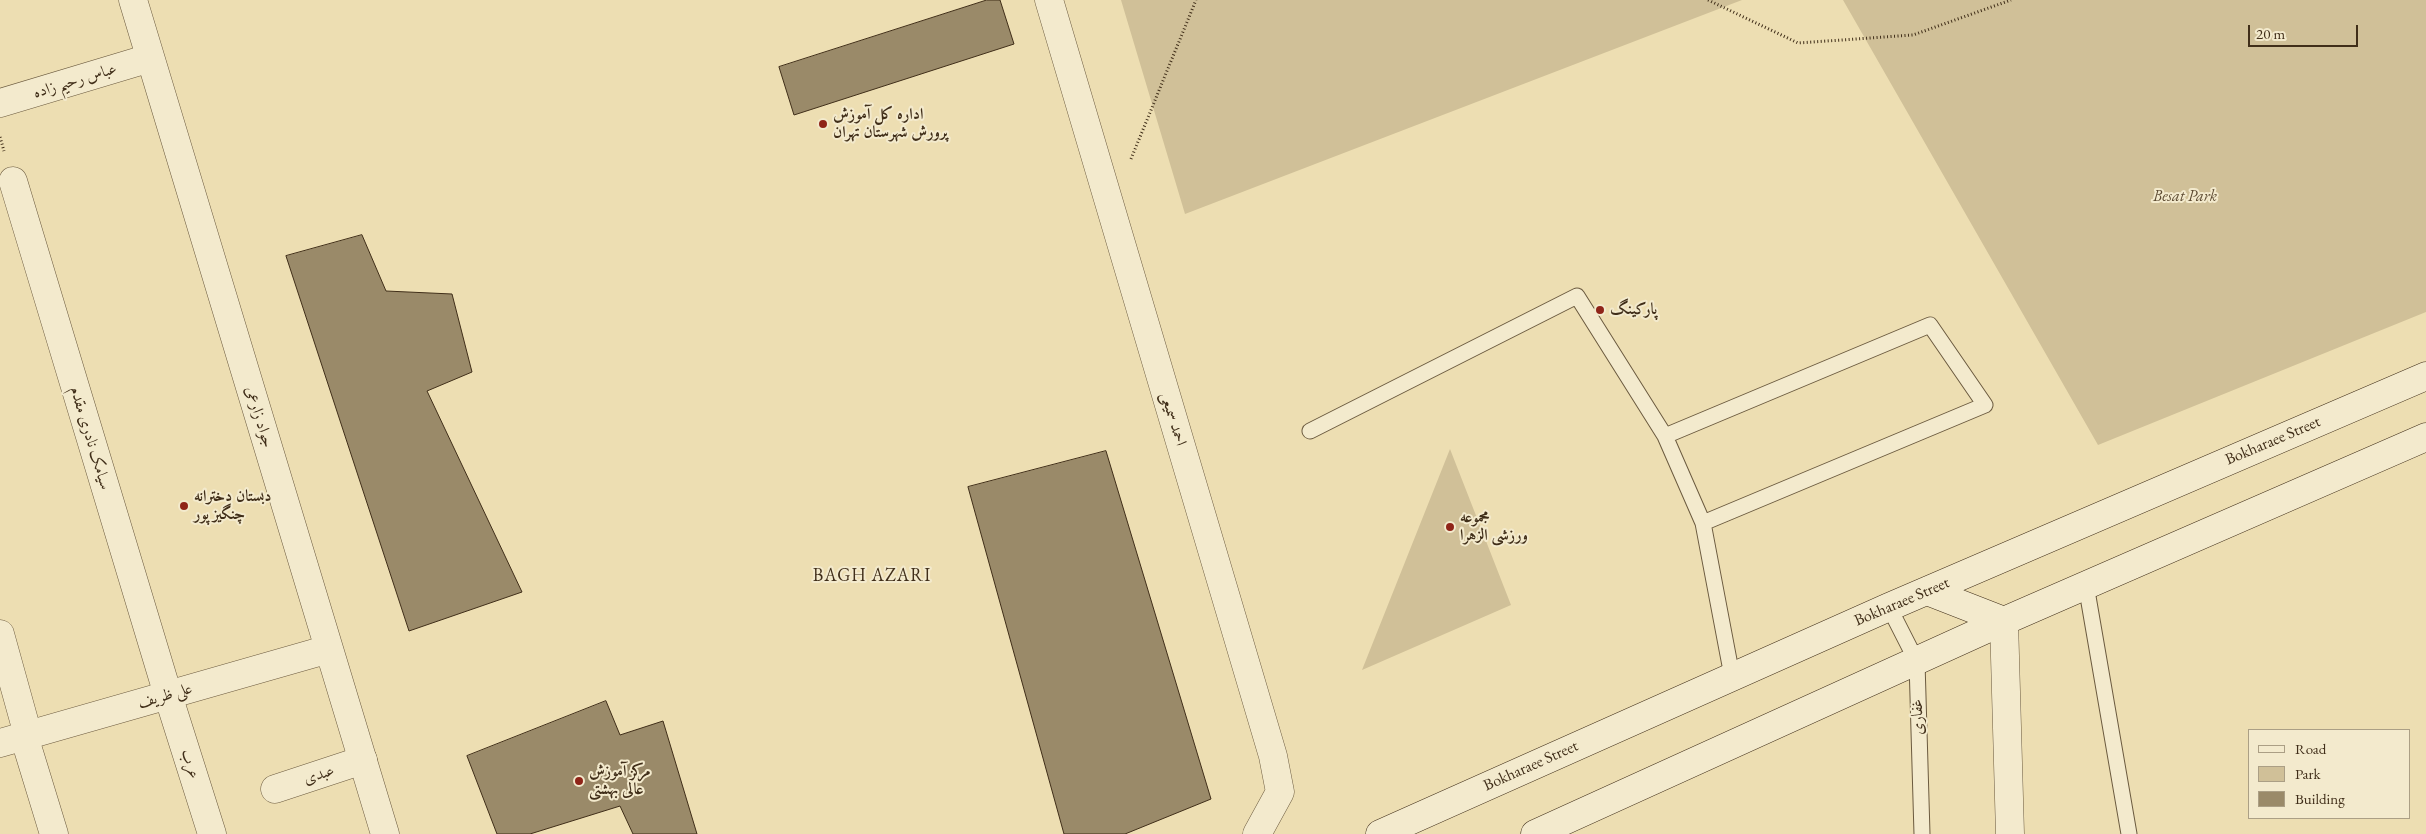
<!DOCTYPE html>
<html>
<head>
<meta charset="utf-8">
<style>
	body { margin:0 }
	#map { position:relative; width:2426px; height:834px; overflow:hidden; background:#eddeb2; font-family:"EB Garamond",serif }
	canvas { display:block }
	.legend { position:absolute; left:2248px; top:729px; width:162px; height:90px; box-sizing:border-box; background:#f3eacd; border:1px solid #ab9f85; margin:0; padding:6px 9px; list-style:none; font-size:15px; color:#402e19 }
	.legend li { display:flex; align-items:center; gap:10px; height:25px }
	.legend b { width:25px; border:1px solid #ab9f85 }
	.scale { position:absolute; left:2248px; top:25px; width:110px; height:22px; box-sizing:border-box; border:2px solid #402e19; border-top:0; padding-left:6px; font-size:15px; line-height:18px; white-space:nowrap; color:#402e19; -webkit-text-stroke:4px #f3eacd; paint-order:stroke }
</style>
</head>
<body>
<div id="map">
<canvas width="2426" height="834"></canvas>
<ul class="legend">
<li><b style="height:6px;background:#f3eacd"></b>Road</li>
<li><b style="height:14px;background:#d0c098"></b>Park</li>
<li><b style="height:14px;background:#9a8a69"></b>Building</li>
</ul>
<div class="scale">20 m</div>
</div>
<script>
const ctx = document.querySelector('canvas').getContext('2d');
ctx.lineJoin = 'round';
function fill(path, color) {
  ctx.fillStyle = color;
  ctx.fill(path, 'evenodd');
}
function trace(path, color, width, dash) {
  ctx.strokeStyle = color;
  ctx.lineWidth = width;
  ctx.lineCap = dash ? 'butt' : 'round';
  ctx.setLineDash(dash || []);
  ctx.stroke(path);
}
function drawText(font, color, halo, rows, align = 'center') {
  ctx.font = font + ' "EB Garamond",Amiri,serif';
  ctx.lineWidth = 4;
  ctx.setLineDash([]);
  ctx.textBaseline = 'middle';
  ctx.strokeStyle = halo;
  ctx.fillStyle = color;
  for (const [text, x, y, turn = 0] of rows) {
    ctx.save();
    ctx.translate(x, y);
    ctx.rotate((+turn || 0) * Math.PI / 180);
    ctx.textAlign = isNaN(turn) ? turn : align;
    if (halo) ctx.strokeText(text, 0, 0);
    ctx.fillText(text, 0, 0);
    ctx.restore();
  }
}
const green = new Path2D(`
	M 1121,0 L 1742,0 L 1185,214 Z
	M 1843,0 L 2426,0 L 2426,312 L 2098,445 Z
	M 1450,449 L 1511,605 L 1362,670 Z`);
const building = new Path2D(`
	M 987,0 L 1000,0 L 1014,44 L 794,115 L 779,67 Z
	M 362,235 L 386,291 L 452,294 L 472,372 L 427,391 L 522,592 L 409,631 L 286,256 Z
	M 1106,451 L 1211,799 L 1125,834 L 1064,834 L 968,487 Z
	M 606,701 L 620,735 L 663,721 L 697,834 L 633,834 L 620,806 L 530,834 L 497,834 L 467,756 Z`);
const path = new Path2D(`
	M 1708,0 L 1798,43 L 1913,35 L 2011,0
	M 0,137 L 4,151
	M 1131,159 L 1196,0`);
const service = new Path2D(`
	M 1310,431 L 1577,296 L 1665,436 L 1930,325 L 1985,405 L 1703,523
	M 1665,436 L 1703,523 L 1732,676
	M 2086,585 L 2129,834
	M 1889,607 L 1917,662 L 1922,834`);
const minor = new Path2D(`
	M 13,181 L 168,695 L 212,834
	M 0,634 L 28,735
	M 24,736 L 54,834
	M 275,789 L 363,760`);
const tertiary = new Path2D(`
	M 133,0 L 385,834
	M 1049,0 L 1273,756 L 1280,792 L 1257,834
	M 0,103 L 150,58
	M 2004,621 L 2010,834
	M 0,743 L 329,649`);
const secondary = new Path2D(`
	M 1927,591 L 2004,621
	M 1380,834 L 1889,607 L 2426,376
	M 1535,834 L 2004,621 L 2426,437`);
const markers = [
	[823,124,5,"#8f2418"],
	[1600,310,5,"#8f2418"],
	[184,506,5,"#8f2418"],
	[1450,527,5,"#8f2418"],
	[579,781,5,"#8f2418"]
];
const streetNames = [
	["عباس رحیم زاده",75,81,-17],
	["جواد زارعی",259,417,73],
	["احمد سمیعی",1173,419,73],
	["سیامک نادری مقدم",90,438,73],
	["Bokharaee Street",2273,441,-23],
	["Bokharaee Street",1902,602,-23],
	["علی ظریف",165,696,-16],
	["غفاری",1918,717,-92],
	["عرب",190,764,72],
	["Bokharaee Street",1531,766,-24],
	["عبدی",319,775,-18]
];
const poiNames = [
	["اداره کل آموزش",833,115],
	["پرورش شهرستان تهران",833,133],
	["پارکینگ",1610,310],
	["دبستان دخترانه",194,497],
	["چنگیز پور",194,515],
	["مجموعه",1460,518],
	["ورزشی الزهرا",1460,536],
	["مرکز آموزش",589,772],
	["عالی بهشتی",589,790]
];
const parkNames = [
	["Besat Park",2185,197]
];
const neighbourhoodNames = [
	["BAGH AZARI",872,576]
];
fill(green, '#d0c098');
fill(building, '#9a8a69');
trace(building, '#402e19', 1);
trace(service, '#6b5a3f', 17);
trace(minor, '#6b5a3f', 29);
trace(tertiary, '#6b5a3f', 29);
trace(secondary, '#402e19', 29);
trace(path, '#402e19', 3, [1, 2.5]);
trace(service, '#f3eacd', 15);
trace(minor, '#f3eacd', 28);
trace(tertiary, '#f3eacd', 28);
trace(secondary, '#f3eacd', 28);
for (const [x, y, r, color] of markers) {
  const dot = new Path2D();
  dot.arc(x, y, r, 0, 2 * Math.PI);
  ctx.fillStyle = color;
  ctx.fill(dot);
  trace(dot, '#f3eacd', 2);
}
drawText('16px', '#402e19', '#f3eacd', streetNames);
drawText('bold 16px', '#402e19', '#f3eacd', poiNames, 'left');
drawText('italic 16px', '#5d4b32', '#f3eacd', parkNames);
ctx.letterSpacing = '1px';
drawText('18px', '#402e19', '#f3eacd', neighbourhoodNames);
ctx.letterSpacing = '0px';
</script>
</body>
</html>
